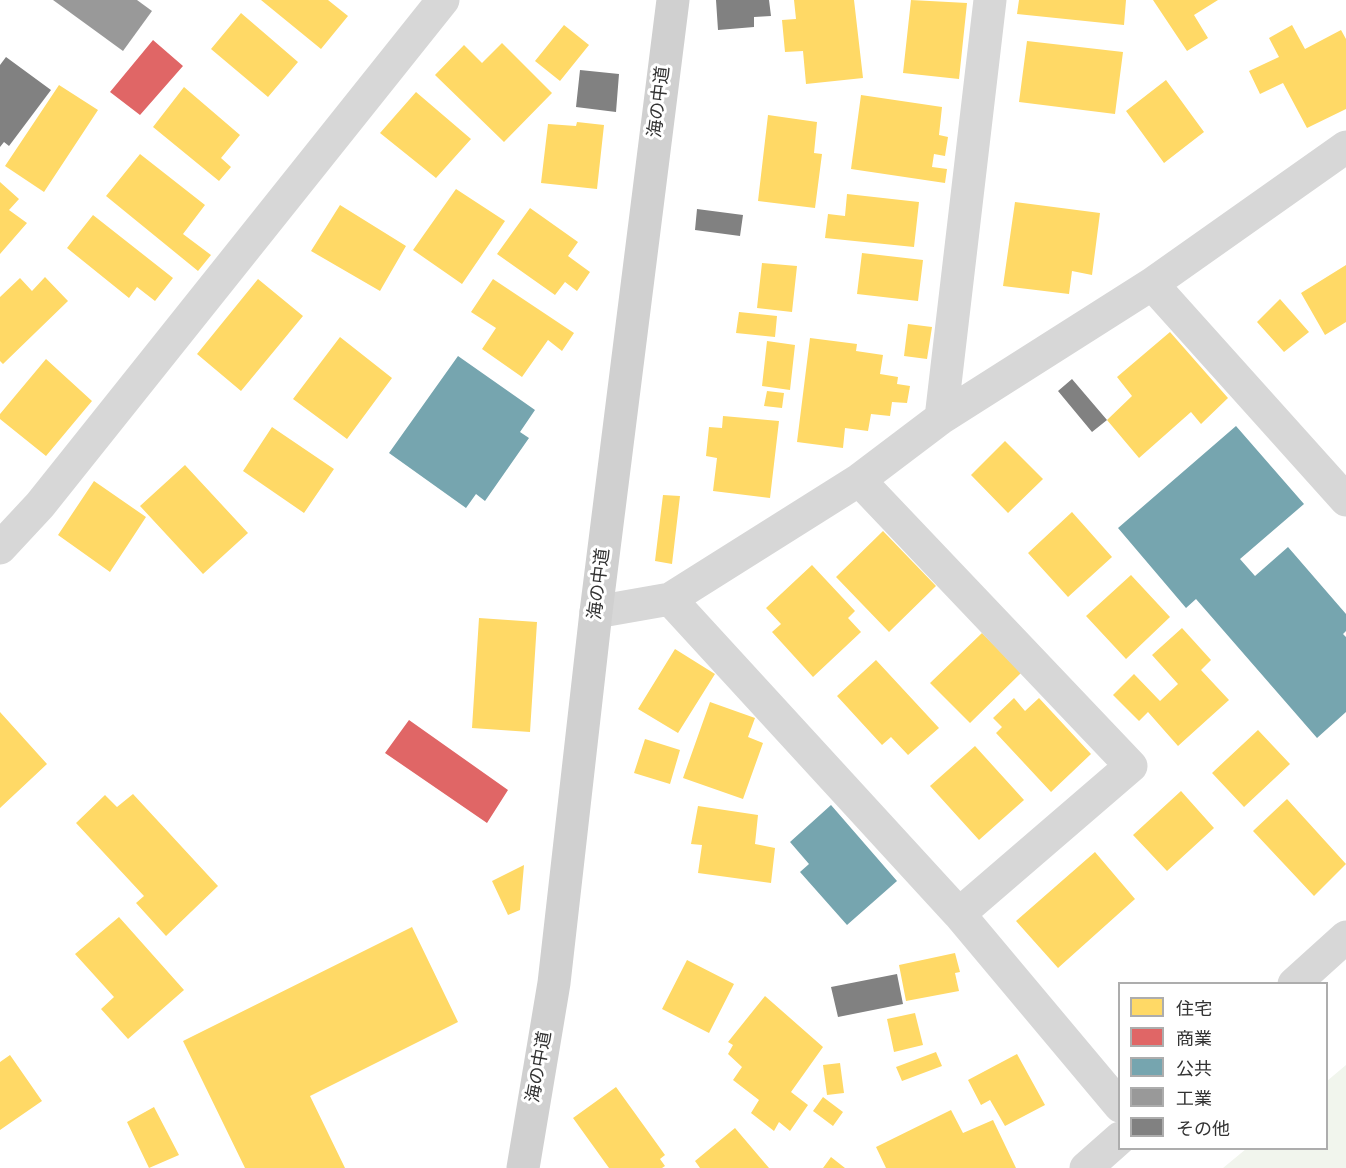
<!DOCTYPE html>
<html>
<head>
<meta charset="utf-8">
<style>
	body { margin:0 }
	#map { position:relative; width:1346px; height:1168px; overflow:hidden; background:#fff; font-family:"Nunito Sans","Noto Sans JP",sans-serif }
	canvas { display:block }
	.legend { position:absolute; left:1118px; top:982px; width:210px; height:168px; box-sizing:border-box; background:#fff; border:2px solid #adadad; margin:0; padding:8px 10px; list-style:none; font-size:18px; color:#333 }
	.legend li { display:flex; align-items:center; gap:12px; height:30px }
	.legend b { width:30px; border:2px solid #adadad }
</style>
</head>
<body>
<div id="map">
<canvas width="1346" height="1168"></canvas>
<ul class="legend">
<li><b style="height:16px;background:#ffd966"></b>住宅</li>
<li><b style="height:16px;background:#e06666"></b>商業</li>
<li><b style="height:16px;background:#76a5af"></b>公共</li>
<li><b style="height:16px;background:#999"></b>工業</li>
<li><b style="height:16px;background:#818181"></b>その他</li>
</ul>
</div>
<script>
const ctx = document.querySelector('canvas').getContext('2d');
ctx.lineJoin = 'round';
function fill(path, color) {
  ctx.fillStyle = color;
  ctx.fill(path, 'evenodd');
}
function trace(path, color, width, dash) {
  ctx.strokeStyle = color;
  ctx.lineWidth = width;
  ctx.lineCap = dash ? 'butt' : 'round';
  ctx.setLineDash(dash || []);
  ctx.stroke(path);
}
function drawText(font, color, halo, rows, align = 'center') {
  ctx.font = font + ' "Nunito Sans","Noto Sans JP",sans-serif';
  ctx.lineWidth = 6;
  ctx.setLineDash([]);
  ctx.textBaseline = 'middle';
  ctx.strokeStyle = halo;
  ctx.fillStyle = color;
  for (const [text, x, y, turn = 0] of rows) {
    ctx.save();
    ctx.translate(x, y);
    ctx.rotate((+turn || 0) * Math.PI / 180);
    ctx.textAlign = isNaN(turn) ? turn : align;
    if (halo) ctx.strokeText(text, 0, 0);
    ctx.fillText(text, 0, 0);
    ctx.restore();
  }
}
const green = new Path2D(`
	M 1346,1065 L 1346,1168 L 1223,1168 L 1246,1149 L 1326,1148 L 1327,1081 Z`);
const homes = new Path2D(`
	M 261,0 L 328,0 L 348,16 L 321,49 Z
	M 794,0 L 854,0 L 863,78 L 806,84 L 803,51 L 785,52 L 782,20 L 796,19 Z
	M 911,0 L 967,3 L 959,79 L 903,73 Z
	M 1019,0 L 1126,0 L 1124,25 L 1017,14 Z
	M 1153,0 L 1218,0 L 1194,15 L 1208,38 L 1187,51 Z
	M 241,13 L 298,62 L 268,97 L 211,49 Z
	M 564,25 L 589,45 L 560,81 L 535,61 Z
	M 1292,25 L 1305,49 L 1341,30 L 1346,39 L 1346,109 L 1307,128 L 1283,83 L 1260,94 L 1249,71 L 1279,57 L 1269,38 Z
	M 1027,41 L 1123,52 L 1115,114 L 1019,102 Z
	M 502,43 L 552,93 L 504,142 L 435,75 L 464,45 L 482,63 Z
	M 1166,80 L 1204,132 L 1164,163 L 1126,111 Z
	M 59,85 L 98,110 L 44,192 L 5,166 Z
	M 184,87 L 240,135 L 221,158 L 231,167 L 219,181 L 153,127 Z
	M 416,92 L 471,139 L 436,178 L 380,133 Z
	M 861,95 L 942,107 L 939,135 L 948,137 L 945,156 L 934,154 L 932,167 L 947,169 L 945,183 L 851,169 Z
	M 768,115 L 817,122 L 814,153 L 822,154 L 815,208 L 758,201 Z
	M 577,122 L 604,125 L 597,189 L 541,183 L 548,124 L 576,126 Z
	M 140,154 L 205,205 L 183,234 L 211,255 L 198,271 L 106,196 Z
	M 0,182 L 19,199 L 9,210 L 27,223 L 0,254 Z
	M 456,189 L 505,221 L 462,284 L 413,250 Z
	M 847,194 L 919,202 L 914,247 L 825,238 L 828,214 L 845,216 Z
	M 1015,202 L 1100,213 L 1092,275 L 1072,271 L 1069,294 L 1003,286 Z
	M 340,205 L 406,246 L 380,291 L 311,251 Z
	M 530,208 L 578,242 L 568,256 L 590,272 L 577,291 L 565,282 L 555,295 L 497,254 Z
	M 93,215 L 173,278 L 155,301 L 137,287 L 129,298 L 67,248 Z
	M 862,253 L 923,260 L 918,301 L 857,294 Z
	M 762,263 L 797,266 L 792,312 L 757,308 Z
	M 1346,265 L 1346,322 L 1325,335 L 1301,293 Z
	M 45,277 L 68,301 L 3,364 L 0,361 L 0,297 L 20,278 L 32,291 Z
	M 258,279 L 303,316 L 241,391 L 197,354 Z
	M 493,279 L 574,333 L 562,351 L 548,340 L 522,377 L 482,349 L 496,328 L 471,312 Z
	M 1280,299 L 1309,332 L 1284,352 L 1257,322 Z
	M 739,312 L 777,316 L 775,337 L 736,333 Z
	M 908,324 L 932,327 L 927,359 L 904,356 Z
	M 1170,332 L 1228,398 L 1201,424 L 1191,412 L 1139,458 L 1107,420 L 1132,396 L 1117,377 Z
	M 340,337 L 392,378 L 347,439 L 293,399 Z
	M 810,338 L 857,344 L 856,351 L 883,355 L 880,374 L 898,377 L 897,384 L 910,386 L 907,403 L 892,402 L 890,416 L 871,414 L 868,431 L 845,428 L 843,448 L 797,442 Z
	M 767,341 L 795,345 L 790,390 L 762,386 Z
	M 46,359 L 92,401 L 46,456 L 0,419 L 0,414 Z
	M 767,391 L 784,393 L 782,408 L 764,406 Z
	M 723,416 L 779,421 L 770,498 L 713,491 L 717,458 L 706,456 L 709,427 L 722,428 Z
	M 272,427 L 334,469 L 304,513 L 243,471 Z
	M 1005,441 L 1043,479 L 1008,513 L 971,475 Z
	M 185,465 L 248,533 L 203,574 L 140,506 Z
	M 94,481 L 146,517 L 110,572 L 58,535 Z
	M 663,495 L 680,496 L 672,564 L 655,561 Z
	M 1072,512 L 1112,557 L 1068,597 L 1028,553 Z
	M 883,531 L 936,586 L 889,632 L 836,577 Z
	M 812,565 L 855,611 L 848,618 L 861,632 L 813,677 L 772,632 L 781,624 L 766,608 Z
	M 1131,575 L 1170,617 L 1126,659 L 1086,616 Z
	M 479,618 L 537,622 L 530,732 L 472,728 Z
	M 1182,628 L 1211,660 L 1201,670 L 1229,700 L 1178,746 L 1148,712 L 1139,721 L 1113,695 L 1134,674 L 1160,701 L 1178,684 L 1152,655 Z
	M 982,633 L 1021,673 L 970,723 L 930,683 Z
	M 675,649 L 715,674 L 678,733 L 638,709 Z
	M 876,660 L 939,728 L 908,755 L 891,737 L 882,745 L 837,696 Z
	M 1014,698 L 1025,711 L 1039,698 L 1091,754 L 1051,792 L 996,733 L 1002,727 L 993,718 Z
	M 710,702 L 755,718 L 748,737 L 763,743 L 743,799 L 683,778 Z
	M 0,712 L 47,764 L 0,808 Z
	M 1258,730 L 1290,764 L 1244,807 L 1212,773 Z
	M 645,739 L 680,750 L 670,784 L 634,773 Z
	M 975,746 L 1024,800 L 979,840 L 930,786 Z
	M 1181,791 L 1214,828 L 1167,871 L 1133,835 Z
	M 133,794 L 218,886 L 166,936 L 136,903 L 144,896 L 76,823 L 105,795 L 117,807 Z
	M 1287,799 L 1346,864 L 1314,896 L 1253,831 Z
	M 698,806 L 758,815 L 755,844 L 775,848 L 771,883 L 698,873 L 702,845 L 691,844 Z
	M 1095,852 L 1135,899 L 1058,968 L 1016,921 Z
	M 524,865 L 520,910 L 508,915 L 492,881 Z
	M 119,917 L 184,990 L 128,1039 L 101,1009 L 114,997 L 75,954 Z
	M 412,927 L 458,1022 L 310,1096 L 345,1168 L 245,1168 L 183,1041 Z
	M 955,953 L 960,972 L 955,973 L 959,991 L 906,1001 L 899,965 Z
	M 687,960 L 734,984 L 709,1033 L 662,1009 Z
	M 765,996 L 823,1047 L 791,1092 L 808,1105 L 790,1131 L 779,1122 L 774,1131 L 751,1113 L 759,1100 L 733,1080 L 742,1067 L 728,1054 L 733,1045 L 728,1042 Z
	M 915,1013 L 923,1045 L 894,1052 L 887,1019 Z
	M 936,1052 L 942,1066 L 902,1081 L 896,1067 Z
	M 1017,1054 L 1045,1105 L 1005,1126 L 990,1100 L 981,1105 L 968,1080 Z
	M 10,1055 L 42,1101 L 0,1130 L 0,1062 Z
	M 840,1063 L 844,1093 L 827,1095 L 823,1065 Z
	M 616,1087 L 665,1155 L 660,1159 L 665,1166 L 662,1168 L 609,1168 L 573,1118 Z
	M 823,1097 L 843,1112 L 833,1126 L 813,1111 Z
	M 154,1107 L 179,1155 L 149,1168 L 127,1122 Z
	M 951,1110 L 963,1133 L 993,1120 L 1016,1168 L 886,1168 L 876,1147 Z
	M 735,1128 L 769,1168 L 700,1168 L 695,1161 Z
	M 831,1157 L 845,1168 L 823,1168 Z`);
const shops = new Path2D(`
	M 153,40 L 183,66 L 140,115 L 110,92 Z
	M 409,720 L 508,790 L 487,823 L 385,753 Z`);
const public = new Path2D(`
	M 458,356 L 535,410 L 520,432 L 529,438 L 485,501 L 476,494 L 466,508 L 389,453 Z
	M 1236,426 L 1304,504 L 1240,559 L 1255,576 L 1288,547 L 1346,614 L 1346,631 L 1343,634 L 1346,637 L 1346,712 L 1317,738 L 1196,599 L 1186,608 L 1118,528 Z
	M 831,805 L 897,881 L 847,925 L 800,872 L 809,864 L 790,842 Z`);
const industry = new Path2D(`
	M 53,0 L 137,0 L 152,11 L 123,51 Z`);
const building = new Path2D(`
	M 716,0 L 769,0 L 771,16 L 754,17 L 754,27 L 718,30 Z
	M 6,57 L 51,90 L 9,146 L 4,142 L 0,147 L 0,65 Z
	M 580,70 L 619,74 L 616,112 L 576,107 Z
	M 697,209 L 743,215 L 740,236 L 695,230 Z
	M 1072,379 L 1107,420 L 1092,432 L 1058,391 Z
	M 897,974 L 903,1004 L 838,1017 L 831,987 Z`);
const street = new Path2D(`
	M 1152,284 L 1346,500
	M 941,418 L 990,0
	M 859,480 L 1131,766 L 959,914
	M 0,548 L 40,505 L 443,0
	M 670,599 L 959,914 L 1120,1106
	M 596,612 L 670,599 L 859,480 L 941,418 L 1152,284 L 1346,147
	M 1294,984 L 1346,937
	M 1086,1168 L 1120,1138`);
const secondary = new Path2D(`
	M 523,1168 L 554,983 L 596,612 L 673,0`);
const streetNames = [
	["海の中道",660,102,-83],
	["海の中道",600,584,-83],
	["海の中道",540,1067,-80]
];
fill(green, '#f1f5ed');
fill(homes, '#ffd966');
fill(shops, '#e06666');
fill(public, '#76a5af');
fill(industry, '#999');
fill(building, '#818181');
trace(street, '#d7d7d7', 33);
trace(secondary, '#d0d0d0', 33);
drawText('18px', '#333', '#fff', streetNames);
</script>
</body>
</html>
